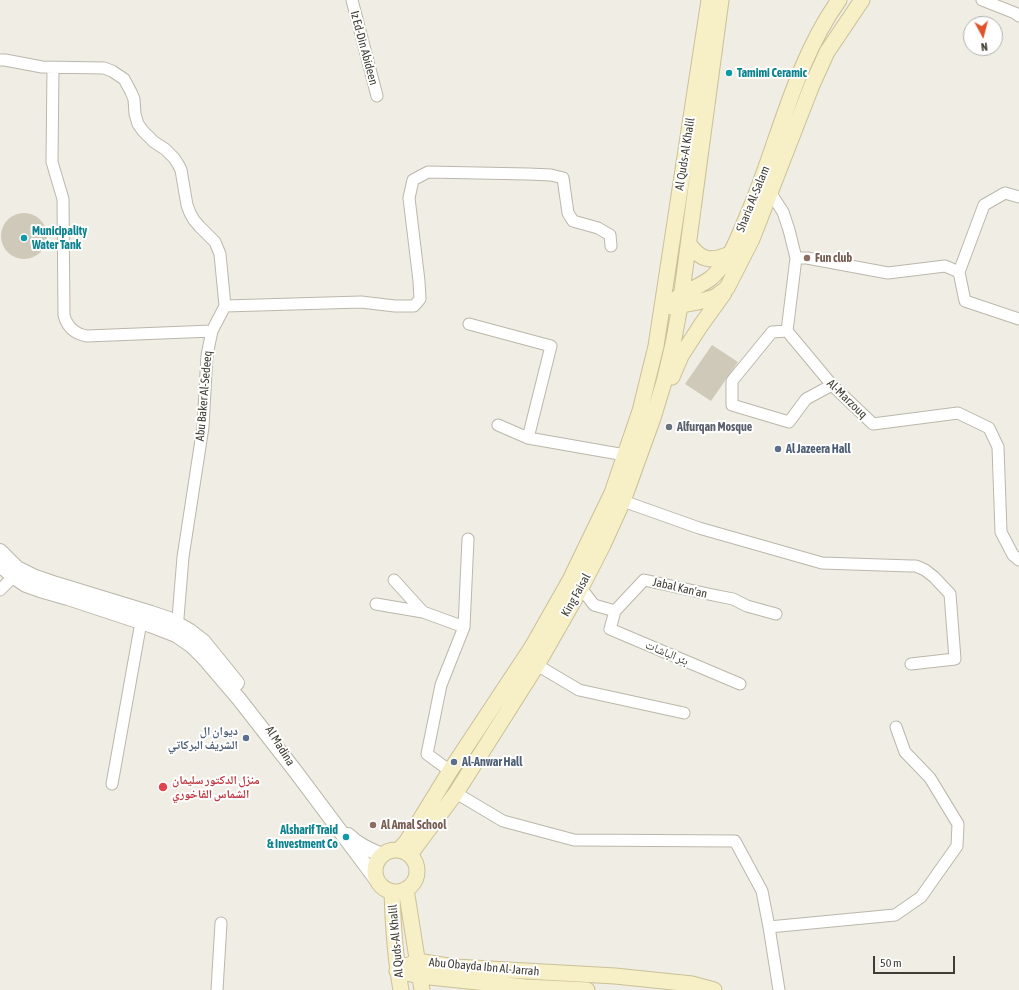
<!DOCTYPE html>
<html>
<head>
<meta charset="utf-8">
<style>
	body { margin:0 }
	#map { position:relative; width:1019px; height:990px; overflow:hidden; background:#efede4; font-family:"Asap Condensed",sans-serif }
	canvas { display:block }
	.north { position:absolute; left:963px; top:16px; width:40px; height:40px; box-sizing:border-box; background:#fff; border:1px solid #b3b1ae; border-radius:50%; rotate:173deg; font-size:11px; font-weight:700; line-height:16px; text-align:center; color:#403d34 }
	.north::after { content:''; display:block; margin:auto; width:14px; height:18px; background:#df542b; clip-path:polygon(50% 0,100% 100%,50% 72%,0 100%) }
	.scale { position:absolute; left:873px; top:956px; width:82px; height:18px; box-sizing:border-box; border:2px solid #403d34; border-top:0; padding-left:5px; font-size:12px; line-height:14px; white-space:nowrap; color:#403d34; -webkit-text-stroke:3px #fff; paint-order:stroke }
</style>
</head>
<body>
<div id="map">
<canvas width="1019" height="990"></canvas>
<div class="north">N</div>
<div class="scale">50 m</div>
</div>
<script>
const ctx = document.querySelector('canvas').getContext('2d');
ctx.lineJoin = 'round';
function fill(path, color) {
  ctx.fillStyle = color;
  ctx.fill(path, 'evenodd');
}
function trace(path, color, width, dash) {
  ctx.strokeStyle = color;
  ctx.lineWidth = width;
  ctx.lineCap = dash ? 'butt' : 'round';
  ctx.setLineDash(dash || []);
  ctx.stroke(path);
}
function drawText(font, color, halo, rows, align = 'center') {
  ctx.font = font + ' "Asap Condensed","Noto Naskh Arabic",sans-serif';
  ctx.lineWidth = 4;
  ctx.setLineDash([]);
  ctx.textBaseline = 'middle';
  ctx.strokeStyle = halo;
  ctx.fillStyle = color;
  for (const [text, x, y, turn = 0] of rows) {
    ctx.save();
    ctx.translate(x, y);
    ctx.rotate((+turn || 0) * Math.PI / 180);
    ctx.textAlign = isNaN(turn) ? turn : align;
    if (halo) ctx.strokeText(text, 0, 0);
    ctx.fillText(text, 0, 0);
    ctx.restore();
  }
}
const building = new Path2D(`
	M1 236a23 23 0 1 1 46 0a23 23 0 1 1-46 0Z
	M 712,345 L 738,362 L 711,401 L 685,384 Z`);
const minor = new Path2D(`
	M 352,0 L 377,96
	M 982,0 L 1015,13 L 1019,16
	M 0,60 L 5,60 L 42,67 L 104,68 L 112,71 L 124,79 L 131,92 L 134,99 L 135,114 L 138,124 L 143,131 L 154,142 L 165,149 L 174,158 L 178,164 L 181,170 L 187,205 L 190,213 L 194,220 L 200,227 L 215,242 L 220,254 L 225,306 L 212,331 L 207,355 L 203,427 L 183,557 L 177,630
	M 53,67 L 52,162 L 63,199 L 64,315 C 67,327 75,334 87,336 L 212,331
	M 766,190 L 770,192 L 783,212 L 789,230 L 796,258 L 787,331 L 832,385 L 873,424 L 958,413 L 989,428 L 998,447 L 1001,532 L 1013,555 L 1019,560
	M 796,258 L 807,258 L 888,273 L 945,266 L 959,272 L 965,301 L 1019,319
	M 959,272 L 984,205 L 1005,193 L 1019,197
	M 225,306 L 361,302 L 395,306 L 414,306 L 420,299 L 419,281 L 409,198 L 413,180 L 428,172 L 528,174 L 551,175 L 563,178 L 568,213 L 573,221 L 598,228 L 610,235 L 611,246
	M 469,324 L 551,346 L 528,438 L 625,455
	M 787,331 L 772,332 L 732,381 L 732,405 L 789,422 L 806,399 L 832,385
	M 498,425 L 528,438
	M 623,501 L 699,528 L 822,563 L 911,566 L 916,566 L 925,570 L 934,577 L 950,594 L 955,659 L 911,664
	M 394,580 L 423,612
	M 581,588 L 594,605 L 615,611 L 644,580 L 713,595 L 733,599 L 747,606 L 776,614
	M 0,590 L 19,571
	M 376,604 L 423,612 L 464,627 L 468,539
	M 615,611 L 610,629 L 740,684
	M 537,665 L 579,690 L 684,713
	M 450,771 L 427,754 L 441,685 L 464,627
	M 112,784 L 141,622
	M 456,793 L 503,821 L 574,840 L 735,841 L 762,891 L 769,927 L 779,990
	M 769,927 L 895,915 L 921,897 L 957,846 L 958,824 L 930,778 L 905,752 L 896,727
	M 217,990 L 221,923`);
const tertiary = new Path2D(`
	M 0,551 L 17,568 L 33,576 L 56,584 L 151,613 L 169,619 L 190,631 L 203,641 L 237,683
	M 0,565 L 14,577 L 26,585 L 40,590 L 68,598 L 150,625 L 176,635 L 192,646 L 204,658 L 239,699 L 296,772 L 376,879
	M 348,835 C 358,845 370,850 382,855`);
const secondary = new Path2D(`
	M 689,244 C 701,261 711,262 730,254
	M 677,298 C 688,290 701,286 711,278 C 715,275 718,270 722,267 C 734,252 743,225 751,207 C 779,139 796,60 839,0
	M 672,307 L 698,302 L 715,297 L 727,288 L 752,239 L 812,85 L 827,52 L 862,0
	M 672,377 L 681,356 L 701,325 L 724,293
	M 399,850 L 407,841 L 450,771 L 532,647 L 570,580 L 612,493 L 640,411 L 656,346 L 709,0
	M375 871a21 21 0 1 1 42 0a21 21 0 1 1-42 0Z
	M 410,855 L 417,845 L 456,793 L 537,665 L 581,588 L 603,545 L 623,501 L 653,418 L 664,382 L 673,344 L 680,306 L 721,0
	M 406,889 L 422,990
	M 392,892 C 393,924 395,958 401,990
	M 397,971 L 417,961 L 455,967 L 615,976 L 692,984 L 714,990
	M 397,971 L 420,976 L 525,987 L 587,990`);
const markers = [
	[729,73,4,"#0f9aa8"],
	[24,238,4,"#0f9aa8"],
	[807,258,4,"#8d6e63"],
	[669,427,4,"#6b7280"],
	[778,449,4,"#5c6f8a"],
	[246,738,4,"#5c6f8a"],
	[454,762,4,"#5c6f8a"],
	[163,787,5,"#e0444e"],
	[373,825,4,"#8d6e63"],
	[346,837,4,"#0f9aa8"]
];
const streetNames = [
	["Iz Ed-Din Abideen",364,48,75],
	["Al Quds-Al Khalil",685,154,-81],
	["Sharia Al-Salam",753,199,-68],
	["Abu Baker Al-Sedeeq",204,396,-85],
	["Al-Marzouq",847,399,44],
	["Jabal Kan'an",680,588,13],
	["King Faisal",576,595,-61],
	["بئر الباشات",667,653,23],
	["Al Madina",280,746,58],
	["Al Quds-Al Khalil",396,941,-95],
	["Abu Obayda Ibn Al-Jarrah",484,967,5]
];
const cultureNames = [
	["Tamimi Ceramic",737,73],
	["Municipality",32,231],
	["Water Tank",32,245],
	["Alsharif Traid",338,830,"right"],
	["& Investment Co",338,844,"right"]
];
const educationNames = [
	["Fun club",815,258],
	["Al Amal School",381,825]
];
const worshipNames = [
	["Alfurqan Mosque",677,427]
];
const serviceNames = [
	["Al Jazeera Hall",786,449],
	["ديوان ال",238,731,"right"],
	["الشريف البركاتي",238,745,"right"],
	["Al-Anwar Hall",462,762]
];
const healthNames = [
	["منزل الدكتور سليمان",172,780],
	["الشماس الفاخوري",172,794]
];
fill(building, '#cfc9ba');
trace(minor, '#bcb7ab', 13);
trace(tertiary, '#bcb7ab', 16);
trace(secondary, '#cac198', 17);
trace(minor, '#fff', 11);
trace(tertiary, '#fff', 14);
trace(secondary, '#f7efc6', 15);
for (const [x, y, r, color] of markers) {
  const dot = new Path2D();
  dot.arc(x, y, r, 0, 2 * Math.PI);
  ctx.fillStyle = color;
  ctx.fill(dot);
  trace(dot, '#fff', 1.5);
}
drawText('12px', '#403d34', '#fff', streetNames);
drawText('bold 12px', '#0d838f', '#fff', cultureNames, 'left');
drawText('bold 12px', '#785e54', '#fff', educationNames, 'left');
drawText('bold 12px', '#5b616d', '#fff', worshipNames, 'left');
drawText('bold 12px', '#4e5e75', '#fff', serviceNames, 'left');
drawText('bold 12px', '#be3a42', '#fff', healthNames, 'left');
</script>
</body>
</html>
